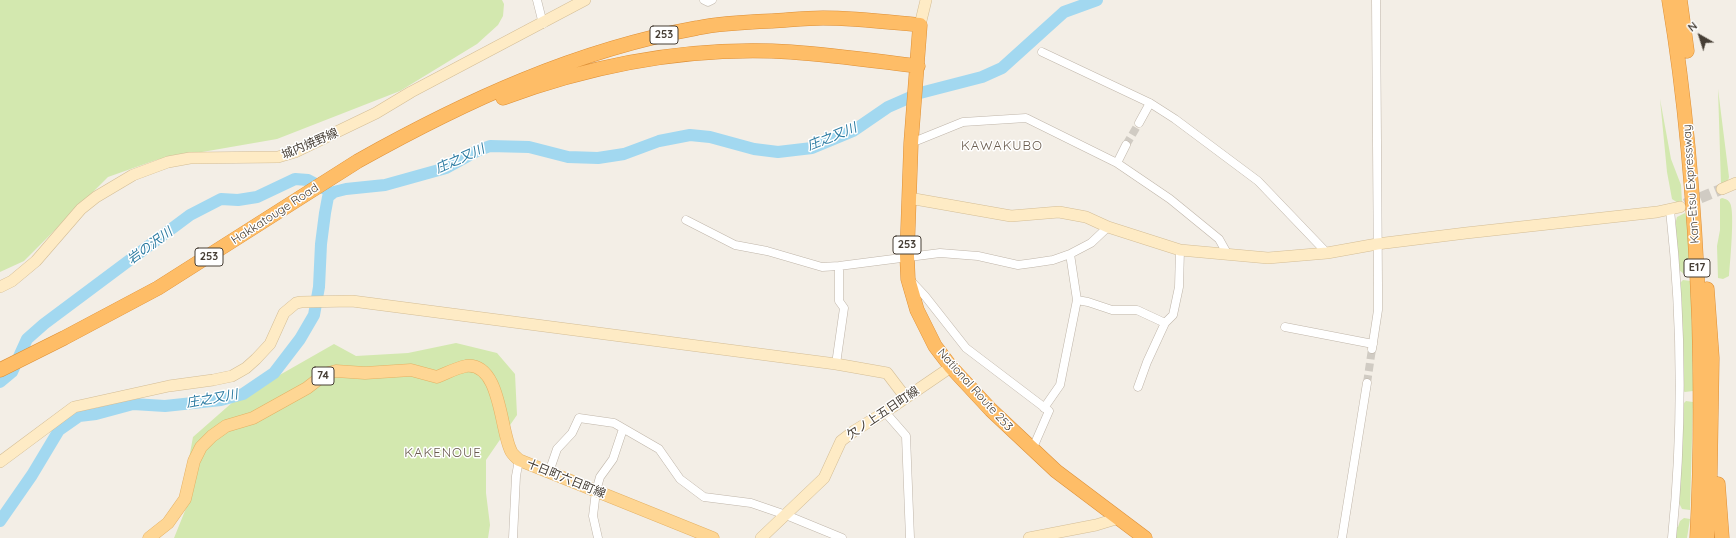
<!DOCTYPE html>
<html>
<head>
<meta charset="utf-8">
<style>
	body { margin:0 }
	#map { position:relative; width:1736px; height:538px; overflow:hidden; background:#f3eee6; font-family:Quicksand,sans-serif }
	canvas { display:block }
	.north { position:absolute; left:1680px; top:16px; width:40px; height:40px; -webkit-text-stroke:3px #fff; paint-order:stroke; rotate:321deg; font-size:11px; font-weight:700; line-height:16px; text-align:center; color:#463e35 }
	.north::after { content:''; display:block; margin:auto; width:14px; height:18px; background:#463e35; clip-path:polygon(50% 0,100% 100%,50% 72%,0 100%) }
</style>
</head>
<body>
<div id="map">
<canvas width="1736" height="538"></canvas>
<div class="north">N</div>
</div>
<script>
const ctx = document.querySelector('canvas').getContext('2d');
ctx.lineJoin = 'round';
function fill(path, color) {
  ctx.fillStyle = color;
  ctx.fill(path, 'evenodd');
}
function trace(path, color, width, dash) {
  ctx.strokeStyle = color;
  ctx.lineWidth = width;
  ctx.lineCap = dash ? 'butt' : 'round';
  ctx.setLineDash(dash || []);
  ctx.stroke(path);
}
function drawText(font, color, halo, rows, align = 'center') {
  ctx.font = font + ' Quicksand,"Noto Sans JP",sans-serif';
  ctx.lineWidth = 3;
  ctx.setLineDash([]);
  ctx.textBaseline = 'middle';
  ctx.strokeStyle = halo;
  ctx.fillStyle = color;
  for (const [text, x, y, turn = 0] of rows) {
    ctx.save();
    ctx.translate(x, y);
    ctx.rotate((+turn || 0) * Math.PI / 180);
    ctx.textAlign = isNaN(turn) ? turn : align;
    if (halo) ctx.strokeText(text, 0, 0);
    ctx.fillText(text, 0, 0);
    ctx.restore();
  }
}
const green = new Path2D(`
	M 0,0 L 502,0 L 504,4 L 503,16 L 498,25 L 477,44 L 400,91 L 277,139 L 156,160 L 108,177 L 24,261 L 0,272 Z
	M 1718,89 L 1729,177 L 1728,181 L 1721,185 Z
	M 1660,99 L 1671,159 L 1681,185 L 1682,202 L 1678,203 L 1672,199 L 1667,172 Z
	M 1722,198 C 1725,199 1728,199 1730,203 C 1735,211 1730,263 1729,276 L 1723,279 L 1718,278 L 1717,246 L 1720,230 L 1720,199 Z
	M 1685,213 L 1687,218 L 1690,274 L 1684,274 L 1679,270 L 1675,225 L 1677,217 Z
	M 1683,280 L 1691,281 L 1693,391 L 1685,392 L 1683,391 L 1679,284 Z
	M 456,343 L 497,353 L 515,374 L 517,415 L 486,460 L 486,493 L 490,525 L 488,538 L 174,538 L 193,491 L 188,464 L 193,437 L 234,401 L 334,344 L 356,356 L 408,353 Z
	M 1686,401 L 1693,402 L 1690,510 L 1682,509 L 1679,503 L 1683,404 Z
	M 1684,518 L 1690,519 L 1687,538 L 1675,538 L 1676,527 L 1678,527 L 1680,521 Z`);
const river = new Path2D(`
	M 0,382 L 12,372 L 27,339 L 44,324 L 190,215 L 221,199 L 238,200 L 257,197 L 295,179 L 308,180 L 325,189
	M 0,521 L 32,475 L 59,430 L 79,416 L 96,414 L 133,404 L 165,406 L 221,400 L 243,394 L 274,373 L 300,339 L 314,315 L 319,287 L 321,244 L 325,213 L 328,197 L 334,192 L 346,189 L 385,185 L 446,168 L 477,151 L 490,146 L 529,147 L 568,157 L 598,158 L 624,154 L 659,141 L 690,135 L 710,137 L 754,149 L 778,152 L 812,148 L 853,131 L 888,107 L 920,93 L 982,77 L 1002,68 L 1064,12 L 1097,0`);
const streetTunnel = new Path2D(`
	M 1126,145 L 1139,123
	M 1367,383 L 1372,349`);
const secondaryTunnel = new Path2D(`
	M 1685,204 L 1722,189`);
const street = new Path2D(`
	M 537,0 L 543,24
	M 704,0 L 708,2 L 712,0
	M 1042,52 L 1150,103 L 1175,119 L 1258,181 L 1327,253
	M 1139,123 L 1150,103
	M 911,143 L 963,122 L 1026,118 L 1117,163 L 1170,199 L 1219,239 L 1228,255
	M 1117,163 L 1126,145
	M 1670,210 C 1682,319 1683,429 1672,538
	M 686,220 L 735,245 L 767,251 L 822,267 L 839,266 L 940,253 L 978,256 L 1018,265 L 1033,263 L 1053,260 L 1070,254 L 1091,243 L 1108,227
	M 911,281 L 925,296 L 966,348 L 1049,411 L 1032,450
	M 1077,300 L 1088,302 L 1112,310 L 1137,310 L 1165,323 L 1173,315 L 1179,287 L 1180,250
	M 1285,327 L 1373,344
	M 1372,349 L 1378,310 L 1378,286 L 1376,0
	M 836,364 L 844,308 L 839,301 L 839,266
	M 1138,387 L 1147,362 L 1165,323
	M 1044,408 L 1060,385 L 1077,300 L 1070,254
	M 885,412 L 906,436 L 910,538
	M 549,472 L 557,449 L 572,433 L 579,418 L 614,423 L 659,449 L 680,479 L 704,497 L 751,503 L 786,515 L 842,538
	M 513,538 L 516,476 L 519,460
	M 598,538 L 593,516 L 596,491 L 600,477 L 613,459 L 623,429
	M 1342,538 L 1367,383`);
const secondary = new Path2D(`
	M 920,25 L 926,0
	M 1722,189 L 1736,183
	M 909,198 L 1011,216 L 1059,212 L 1086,217 L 1108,227 L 1180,250 L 1268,258 L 1327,253 L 1377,244 L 1466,233 L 1657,212 L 1680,207
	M 0,287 L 12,281 L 36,261 L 81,209 L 96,197 L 133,175 L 168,162 L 190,158 L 278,157 L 295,152 L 376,113 L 411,92 L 585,0
	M 0,462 L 74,407 L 169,386 L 213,380 L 232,376 L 246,368 L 256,359 L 270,344 L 284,313 L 296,303 L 301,302 L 352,301 L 836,364 L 887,373 L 906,398
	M 761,538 L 824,478 L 841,441 L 854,431 L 885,412 L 951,367
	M 1029,538 L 1096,525 L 1119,518`);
const primary = new Path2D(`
	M 149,538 L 168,523 L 185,499 L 194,461 L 201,447 L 212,436 L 226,426 L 253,418 L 307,388 L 325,374 L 336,371 L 365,373 L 411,370 L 437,377 C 447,373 456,368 466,366 C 501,362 500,430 511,451 C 512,454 516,457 519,460 L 713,538`);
const highway = new Path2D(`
	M 1669,0 C 1687,106 1695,213 1699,320 C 1701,392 1701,465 1697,538
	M 1680,0 L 1687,51
	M 503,98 C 595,64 692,46 791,52 C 833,55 876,61 918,66
	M 1707,289 L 1712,358 L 1710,475 L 1707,538
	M 0,370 L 64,338 L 158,288 L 358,161 C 465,101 576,50 697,28 C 721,23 747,22 772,21 C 789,20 806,18 823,18 C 856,18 888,22 920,25 L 911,143 L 907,256 L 908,279 L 917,310 L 935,346 L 951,367 L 991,410 L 1056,471 L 1145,538
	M 1718,484 L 1722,538`);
const shields = [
	[664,35,28],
	[907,245,28],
	[209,257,28],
	[1697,268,26],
	[323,376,22]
];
const shieldNames = [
	["253",664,35],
	["253",907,245],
	["253",209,257],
	["E17",1697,268],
	["74",323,376]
];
const streetNames = [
	["城内焼野線",310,144,-23],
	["Kan-Etsu Expressway",1691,184,-94],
	["Hakkatouge Road",275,214,-33],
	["National Route 253",975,390,48],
	["欠ノ上五日町線",883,413,-34],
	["十日町六日町線",566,479,22]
];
const waterNames = [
	["庄之又川",832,137,-22],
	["庄之又川",460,159,-24],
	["岩の沢川",150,246,-36],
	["庄之又川",212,399,-10]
];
const neighbourhoodNames = [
	["KAWAKUBO",1002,146],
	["KAKENOUE",443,453]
];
fill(green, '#d3e8af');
trace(river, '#a2d8f0', 12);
trace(streetTunnel, '#d0cbc3', 8, [8, 4]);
trace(secondaryTunnel, '#d0cbc3', 11, [11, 5.5]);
trace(street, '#bfb5a9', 9);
trace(secondary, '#d3bd96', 12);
trace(primary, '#e4b164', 13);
trace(highway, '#dd8f36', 15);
trace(street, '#fff', 8);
trace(secondary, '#feebc5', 11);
trace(primary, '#fed694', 12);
trace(highway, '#febd67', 14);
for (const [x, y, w] of shields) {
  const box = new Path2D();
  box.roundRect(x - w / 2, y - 9, w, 18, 3);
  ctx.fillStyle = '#fff';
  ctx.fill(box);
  trace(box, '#463e35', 1);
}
drawText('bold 11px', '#463e35', null, shieldNames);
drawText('12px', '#463e35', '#fff', streetNames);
drawText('italic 13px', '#2b7ba2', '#fff', waterNames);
ctx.letterSpacing = '1px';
drawText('13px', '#695b4d', '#fff', neighbourhoodNames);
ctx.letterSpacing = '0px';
</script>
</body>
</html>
